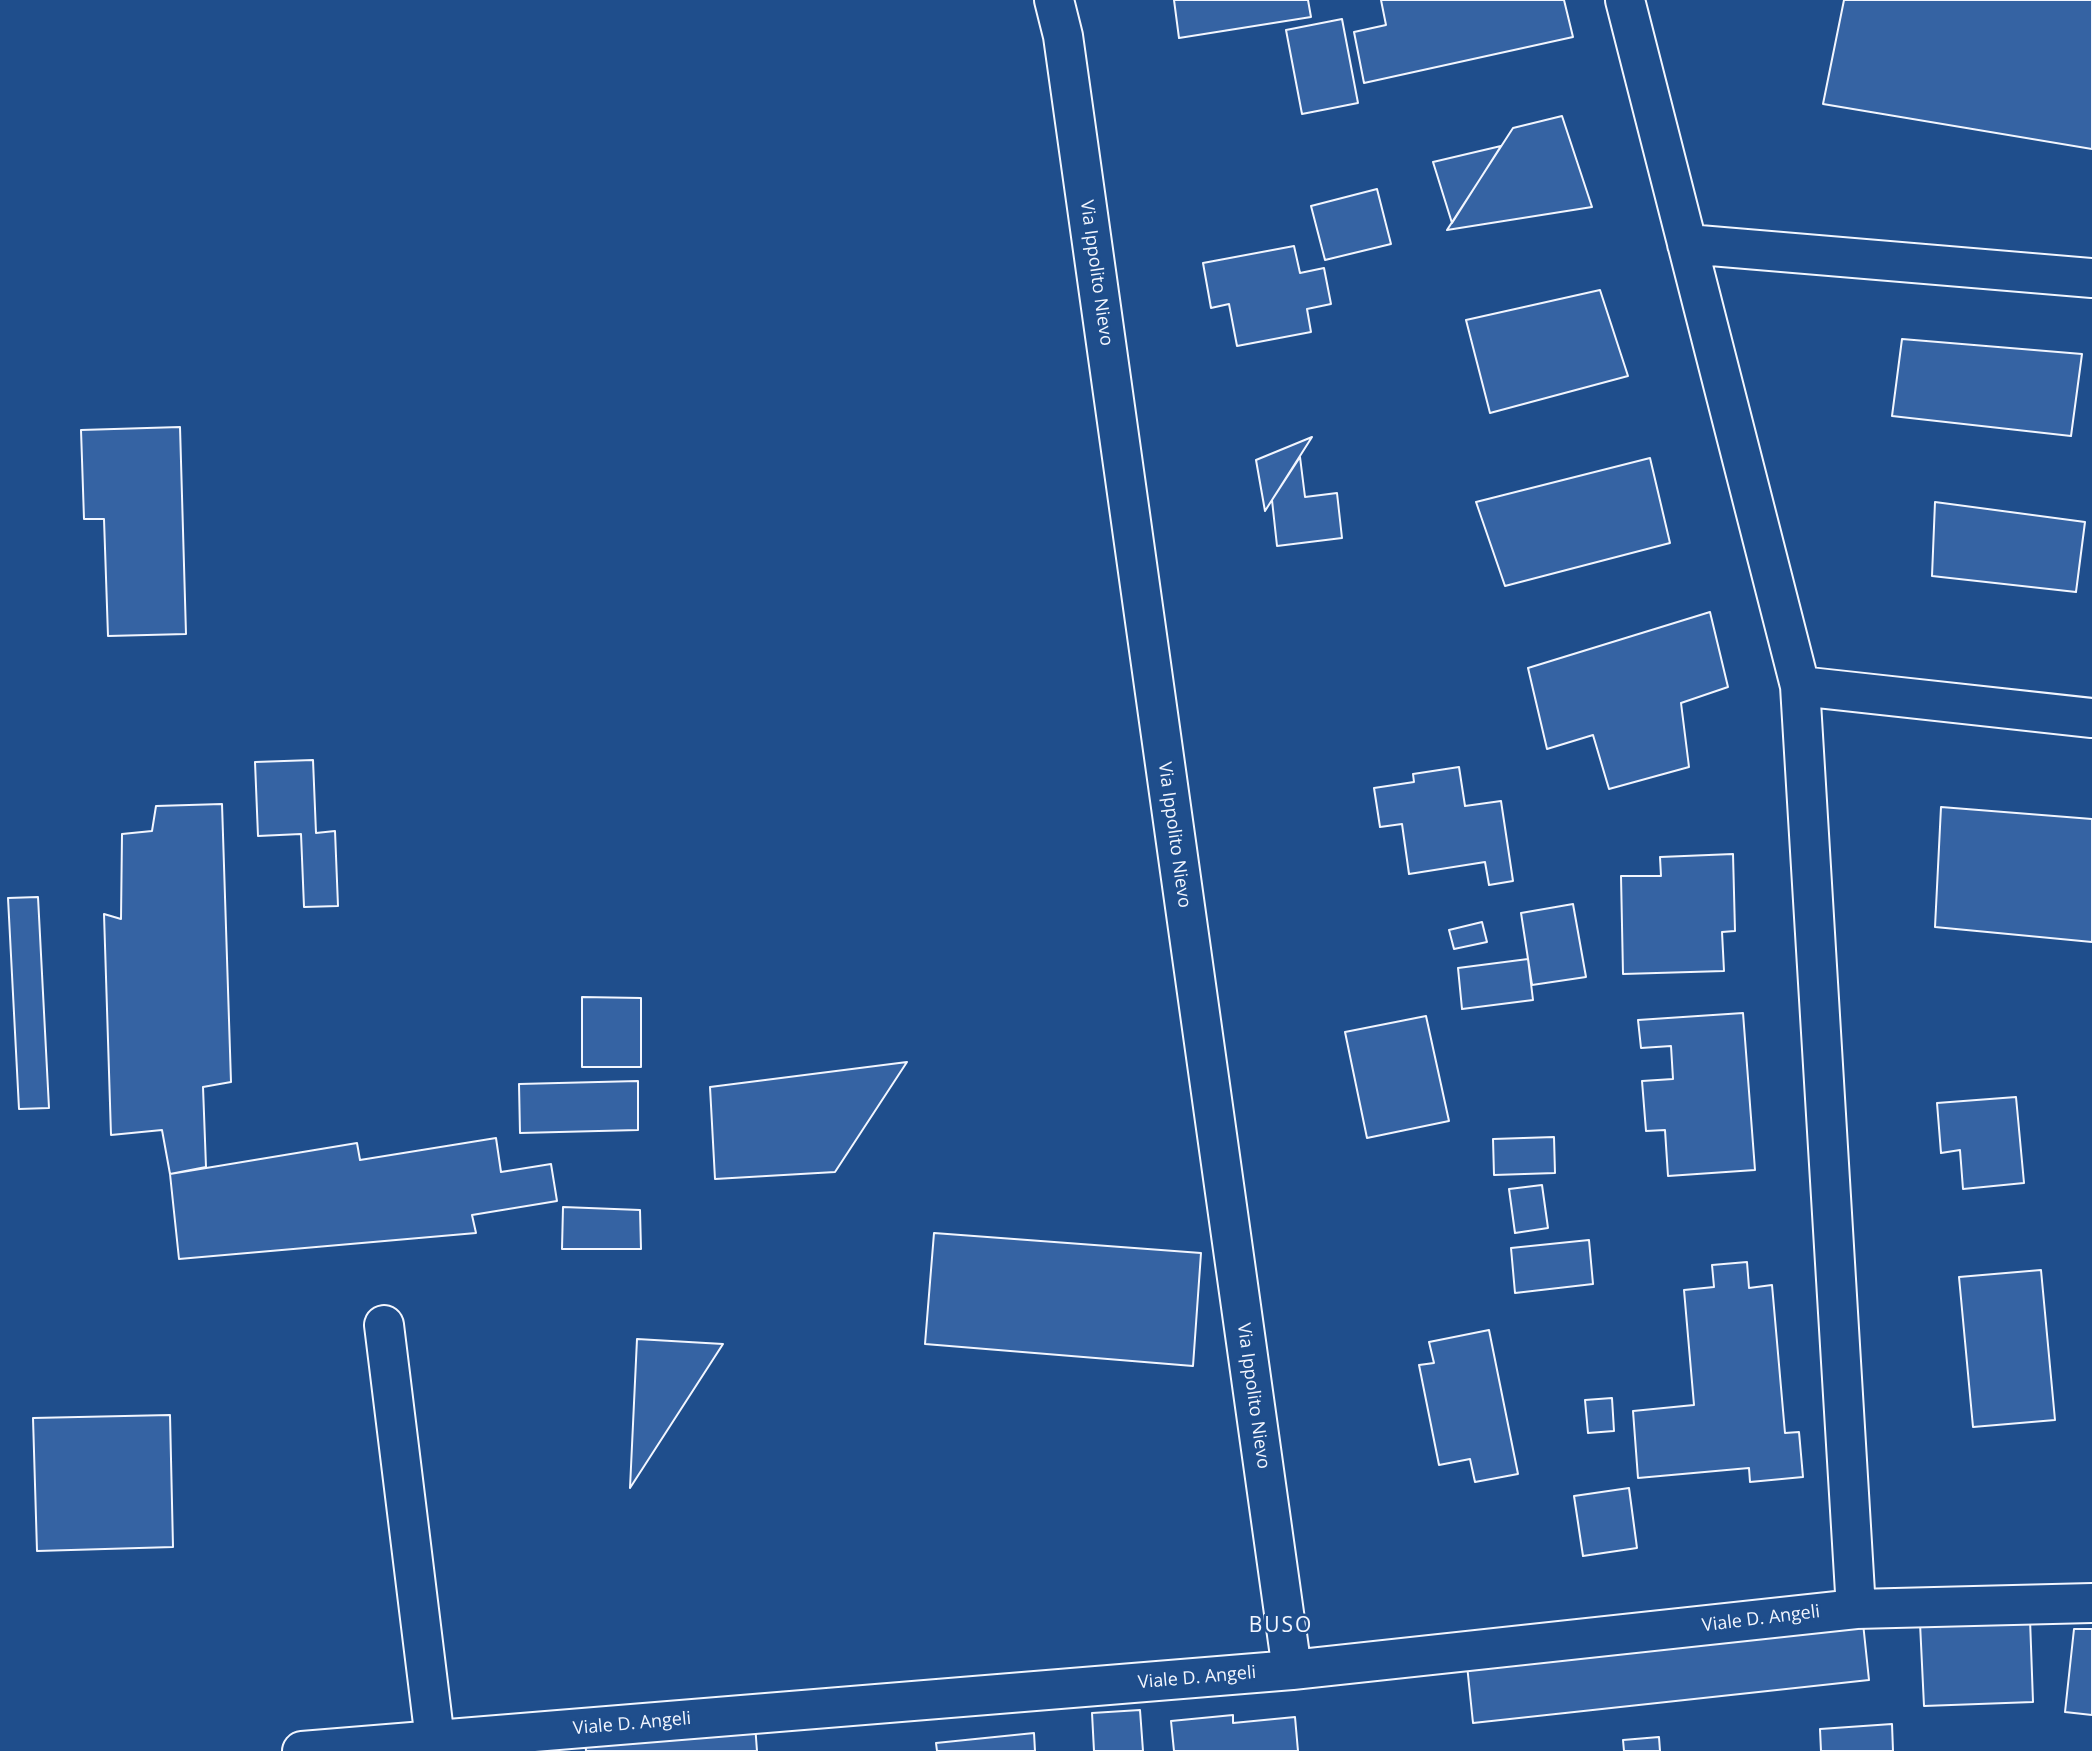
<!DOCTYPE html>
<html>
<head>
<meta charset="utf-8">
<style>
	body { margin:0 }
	canvas { display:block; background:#1f4e8c }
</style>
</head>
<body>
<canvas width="2092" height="1751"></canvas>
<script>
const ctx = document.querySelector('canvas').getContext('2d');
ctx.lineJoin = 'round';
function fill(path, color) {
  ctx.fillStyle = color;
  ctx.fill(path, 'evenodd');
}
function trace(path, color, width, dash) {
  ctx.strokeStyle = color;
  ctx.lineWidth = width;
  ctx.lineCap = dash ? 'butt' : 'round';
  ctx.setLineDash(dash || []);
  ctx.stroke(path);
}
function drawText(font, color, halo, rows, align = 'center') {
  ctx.font = font + ' "Open Sans",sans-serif';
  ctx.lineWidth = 5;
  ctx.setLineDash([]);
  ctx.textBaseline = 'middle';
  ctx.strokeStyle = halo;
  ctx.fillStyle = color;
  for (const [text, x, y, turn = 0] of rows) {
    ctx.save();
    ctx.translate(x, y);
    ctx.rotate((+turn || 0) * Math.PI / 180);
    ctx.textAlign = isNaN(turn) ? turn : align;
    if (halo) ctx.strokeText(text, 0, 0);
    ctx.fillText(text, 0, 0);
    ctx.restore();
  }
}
const building = new Path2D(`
	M 1174,0 L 1308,0 L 1311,17 L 1179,38 Z
	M 1381,0 L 1564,0 L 1573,37 L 1364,83 L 1354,32 L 1386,25 Z
	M 1844,0 L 2092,0 L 2092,149 L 1823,104 Z
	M 1342,19 L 1358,103 L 1302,114 L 1286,30 Z
	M 1562,116 L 1592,207 L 1447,230 L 1513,128 Z
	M 1501,146 L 1452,223 L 1433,162 Z
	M 1377,189 L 1391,244 L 1325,260 L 1311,206 Z
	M 1294,246 L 1300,273 L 1324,268 L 1331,304 L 1307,309 L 1311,332 L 1237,346 L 1229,304 L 1211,308 L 1203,263 Z
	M 1600,290 L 1628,376 L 1490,413 L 1466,320 Z
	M 1902,339 L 2082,354 L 2071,436 L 1892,416 Z
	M 180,427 L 186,634 L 108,636 L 104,519 L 84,519 L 81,430 Z
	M 1312,437 L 1265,511 L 1256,460 Z
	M 1300,457 L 1305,497 L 1337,493 L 1342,538 L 1277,546 L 1272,500 Z
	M 1650,458 L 1670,543 L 1505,586 L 1476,502 Z
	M 1935,502 L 2085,522 L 2076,592 L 1932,576 Z
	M 1710,612 L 1728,687 L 1681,703 L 1689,767 L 1609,789 L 1593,735 L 1547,749 L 1528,668 Z
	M 313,760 L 316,833 L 335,831 L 338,906 L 304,907 L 301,834 L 258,836 L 255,762 Z
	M 1459,767 L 1465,806 L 1501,801 L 1513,881 L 1489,885 L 1485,862 L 1409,874 L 1402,824 L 1380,827 L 1374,788 L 1414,782 L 1413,774 Z
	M 222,804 L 231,1082 L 203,1087 L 206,1167 L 170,1174 L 162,1130 L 111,1135 L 104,914 L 121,919 L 122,834 L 152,831 L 156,806 Z
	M 1941,807 L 2092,819 L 2092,942 L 1935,927 Z
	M 1733,854 L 1735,931 L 1722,932 L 1724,971 L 1623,974 L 1621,876 L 1661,876 L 1660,857 Z
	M 38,897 L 49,1108 L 19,1109 L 8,898 Z
	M 1573,904 L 1586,977 L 1532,985 L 1521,913 Z
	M 1482,922 L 1487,942 L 1454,949 L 1449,930 Z
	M 1528,959 L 1533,1000 L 1462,1009 L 1458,968 Z
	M 582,997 L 641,998 L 641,1067 L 582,1067 Z
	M 1743,1013 L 1755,1170 L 1668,1176 L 1665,1130 L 1646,1131 L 1642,1081 L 1673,1079 L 1671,1046 L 1641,1048 L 1638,1020 Z
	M 1426,1016 L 1449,1121 L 1367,1138 L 1345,1032 Z
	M 907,1062 L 835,1172 L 715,1179 L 710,1087 Z
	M 638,1081 L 638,1130 L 520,1133 L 519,1084 Z
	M 2016,1097 L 2024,1183 L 1963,1189 L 1960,1150 L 1941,1153 L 1937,1103 Z
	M 1554,1137 L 1555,1173 L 1494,1175 L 1493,1139 Z
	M 496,1138 L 501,1172 L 551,1164 L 557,1201 L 472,1215 L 476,1233 L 179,1259 L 170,1174 L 357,1143 L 360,1160 Z
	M 1542,1185 L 1548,1228 L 1515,1233 L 1509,1189 Z
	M 563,1207 L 640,1210 L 641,1249 L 562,1249 Z
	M 934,1233 L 1201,1253 L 1193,1366 L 925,1344 Z
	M 1589,1240 L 1593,1284 L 1515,1293 L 1511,1248 Z
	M 1747,1262 L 1749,1288 L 1772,1285 L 1785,1433 L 1799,1432 L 1803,1477 L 1750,1482 L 1749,1468 L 1638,1478 L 1633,1411 L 1694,1405 L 1684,1290 L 1714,1287 L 1712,1265 Z
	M 2041,1270 L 2055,1420 L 1973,1427 L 1959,1277 Z
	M 1489,1330 L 1518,1474 L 1475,1482 L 1470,1459 L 1439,1465 L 1419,1365 L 1434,1363 L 1429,1342 Z
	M 637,1339 L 723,1344 L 630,1488 Z
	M 1612,1398 L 1614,1431 L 1588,1433 L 1585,1400 Z
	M 170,1415 L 173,1547 L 37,1551 L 33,1418 Z
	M 1629,1488 L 1637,1548 L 1583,1556 L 1574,1496 Z
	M 2030,1619 L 2033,1702 L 1924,1706 L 1920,1623 Z
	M 1863,1623 L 1869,1680 L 1473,1723 L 1467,1665 Z
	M 2074,1629 L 2092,1629 L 2092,1715 L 2065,1712 Z
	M 1140,1710 L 1143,1751 L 1094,1751 L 1092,1713 Z
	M 1233,1715 L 1233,1723 L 1295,1717 L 1298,1751 L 1174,1751 L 1171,1721 Z
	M 755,1724 L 757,1751 L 586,1751 L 585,1737 Z
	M 1892,1724 L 1893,1751 L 1821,1751 L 1820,1729 Z
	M 1034,1733 L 1035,1751 L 937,1751 L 936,1743 Z
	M 1659,1737 L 1660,1751 L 1624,1751 L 1623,1740 Z`);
const minor = new Path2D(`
	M 1054,0 L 1063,36 L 1292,1670
	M 1625,0 L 1800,686 L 1856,1609
	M 1687,244 L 2092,278
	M 1800,686 L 2092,718
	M 384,1325 L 435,1740
	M 302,1751 L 1292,1670 L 1856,1609 L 2092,1603`);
const streetNames = [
	["Via Ippolito Nievo",1096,273,82],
	["Via Ippolito Nievo",1174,835,82],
	["Via Ippolito Nievo",1253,1396,82],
	["Viale D. Angeli",1761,1619,-7],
	["Viale D. Angeli",1197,1678,-5],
	["Viale D. Angeli",632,1724,-5]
];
const quarterNames = [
	["BUSO",1281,1626]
];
fill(building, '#3563a3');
trace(building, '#f2f6ff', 2);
trace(minor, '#f2f6ff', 42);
trace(minor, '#1f4e8c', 38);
drawText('18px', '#f2f6ff', '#1f4e8c', streetNames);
ctx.letterSpacing = '2px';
drawText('21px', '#f2f6ff', '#1f4e8c', quarterNames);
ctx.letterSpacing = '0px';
</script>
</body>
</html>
